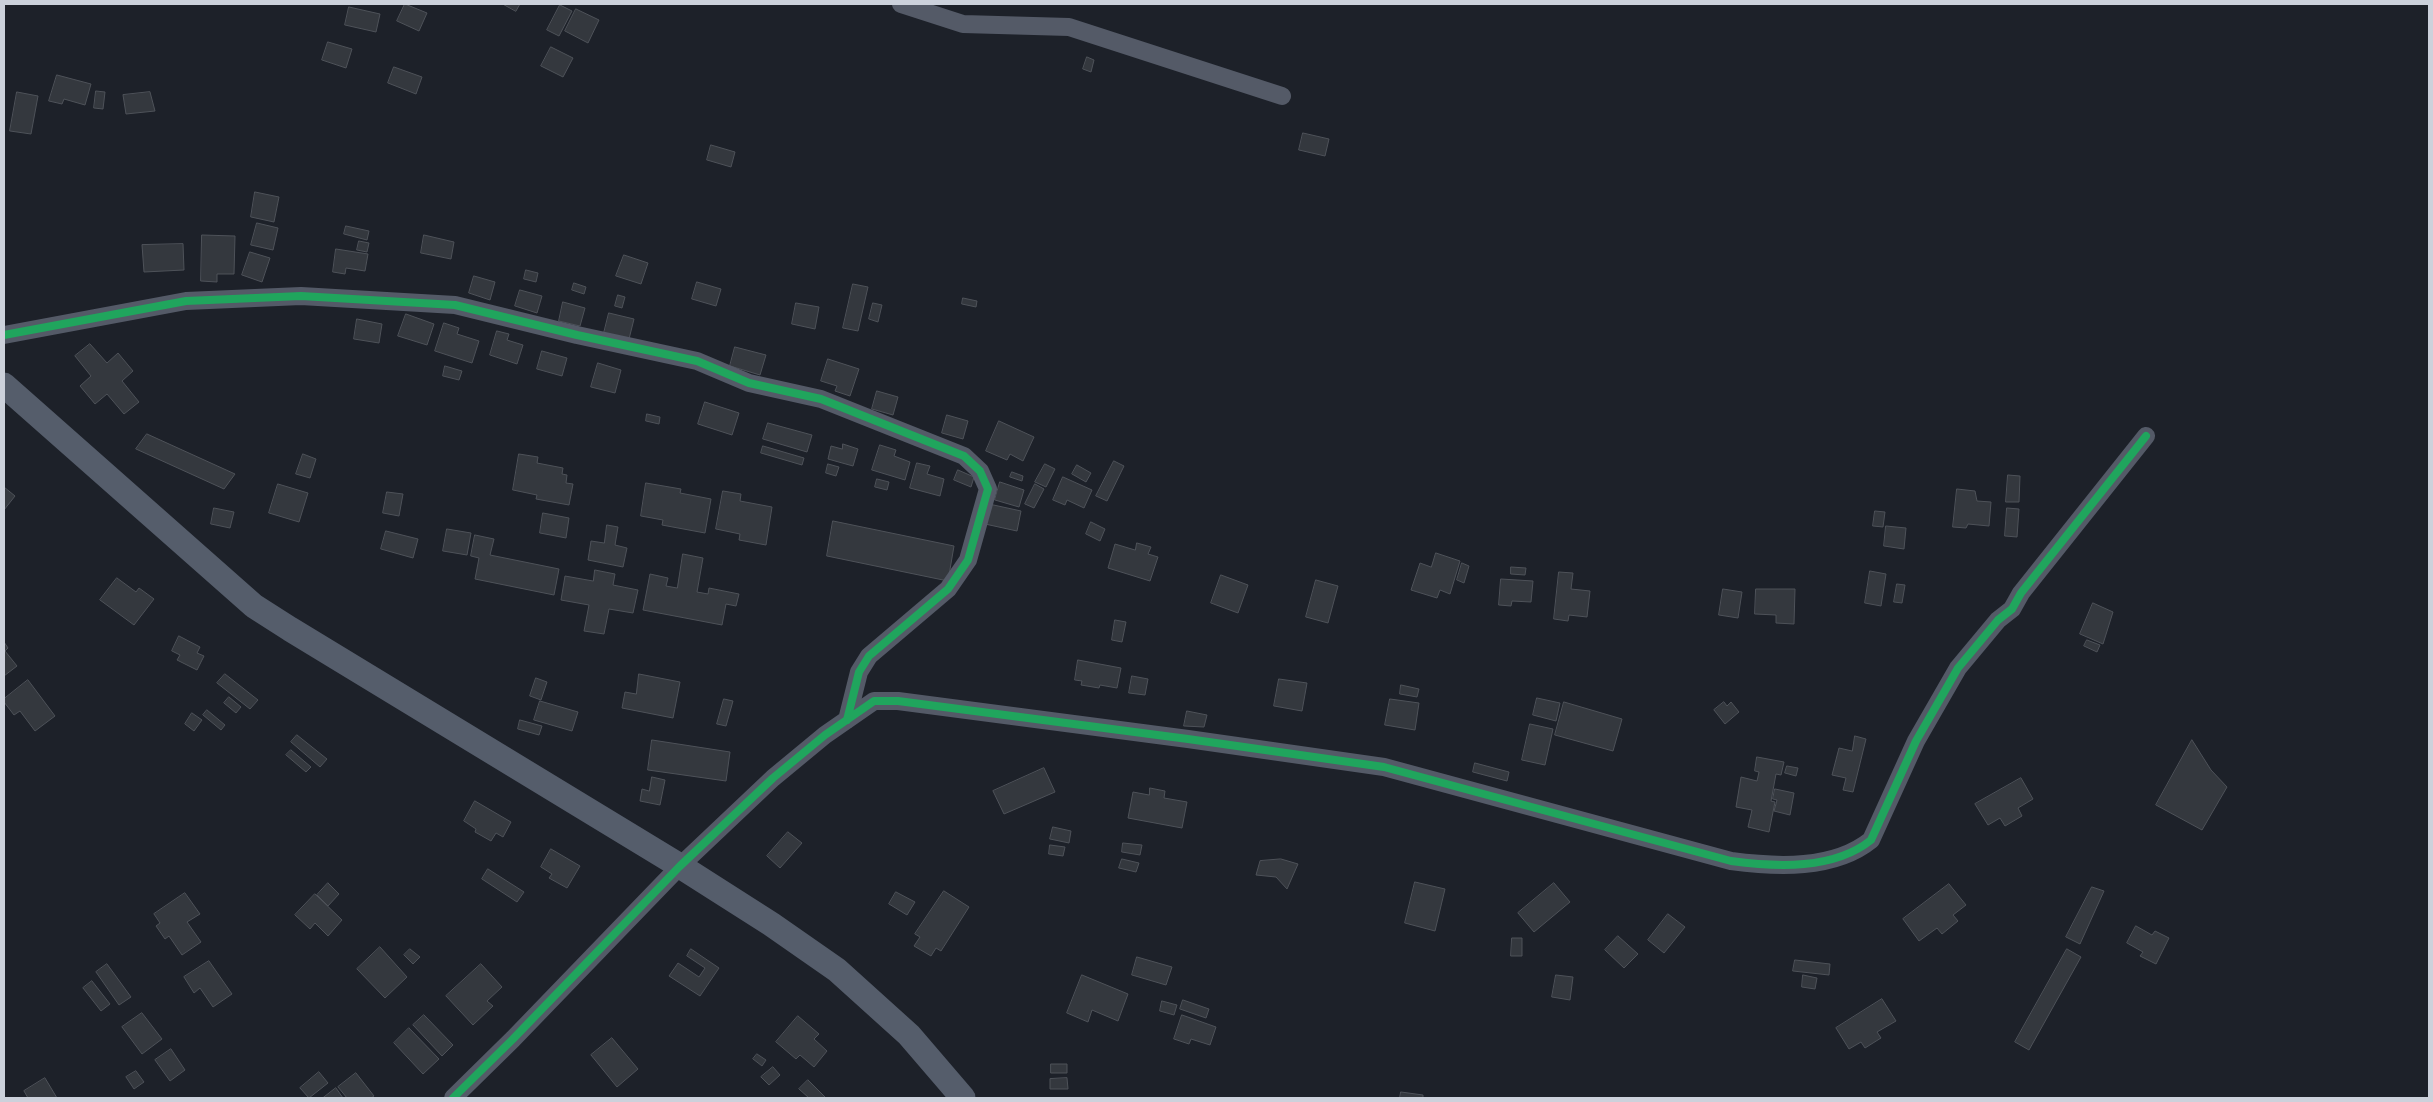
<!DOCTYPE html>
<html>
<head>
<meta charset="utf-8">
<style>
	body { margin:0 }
	#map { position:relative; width:2433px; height:1102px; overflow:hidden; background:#1d2129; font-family:"Roboto Serif",serif }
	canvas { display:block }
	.frame { position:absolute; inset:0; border:5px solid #ccd1db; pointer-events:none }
</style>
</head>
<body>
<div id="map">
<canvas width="2433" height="1102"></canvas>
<div class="frame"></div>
</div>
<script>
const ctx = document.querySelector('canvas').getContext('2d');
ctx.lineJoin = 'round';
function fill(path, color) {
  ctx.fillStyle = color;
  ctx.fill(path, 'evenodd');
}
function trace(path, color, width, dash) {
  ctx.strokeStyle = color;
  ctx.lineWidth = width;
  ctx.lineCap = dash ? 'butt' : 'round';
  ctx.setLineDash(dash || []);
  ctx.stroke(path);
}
const building = new Path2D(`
	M 405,4 L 427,13 L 419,31 L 397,21 Z
	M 503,4 L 520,4 L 516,11 Z
	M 560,5 L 572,11 L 559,36 L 547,30 Z
	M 349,7 L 380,14 L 376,32 L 345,25 Z
	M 576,9 L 599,20 L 588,43 L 565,31 Z
	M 328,42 L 352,49 L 346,68 L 322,60 Z
	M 551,47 L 573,58 L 563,77 L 541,66 Z
	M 1087,57 L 1094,60 L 1091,72 L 1083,69 Z
	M 394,67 L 422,77 L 416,94 L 388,83 Z
	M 57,75 L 91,84 L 85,105 L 64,99 L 62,104 L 49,101 Z
	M 96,91 L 105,92 L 103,109 L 94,108 Z
	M 17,92 L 38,96 L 31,134 L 10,131 Z
	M 150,92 L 155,111 L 126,114 L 123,95 Z
	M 1303,133 L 1329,139 L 1325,156 L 1299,150 Z
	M 711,145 L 735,152 L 731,167 L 707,160 Z
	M 255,192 L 279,197 L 274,222 L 251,217 Z
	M 257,223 L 278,228 L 273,250 L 251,245 Z
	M 346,226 L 369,231 L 367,240 L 344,234 Z
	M 202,235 L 235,236 L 234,274 L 217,274 L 217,282 L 201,281 Z
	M 424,235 L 454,242 L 451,259 L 421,253 Z
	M 359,241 L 369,243 L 367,252 L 357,250 Z
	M 183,244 L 184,270 L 144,272 L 142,245 Z
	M 336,249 L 368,254 L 365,271 L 346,268 L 345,274 L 333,272 Z
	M 250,252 L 270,258 L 262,282 L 242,275 Z
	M 624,255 L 648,263 L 641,284 L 616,276 Z
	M 526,270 L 538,273 L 536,282 L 524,279 Z
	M 474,276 L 495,282 L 490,300 L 469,293 Z
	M 697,282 L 721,289 L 716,306 L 692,299 Z
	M 574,283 L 586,287 L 584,294 L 572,290 Z
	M 853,284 L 868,287 L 858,331 L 843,328 Z
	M 520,290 L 542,296 L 537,313 L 515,306 Z
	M 618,295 L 625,297 L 622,308 L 615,306 Z
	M 963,298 L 977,301 L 976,307 L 962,304 Z
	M 563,302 L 585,308 L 580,326 L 559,321 Z
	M 796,303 L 819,307 L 815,329 L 792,324 Z
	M 873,303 L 882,305 L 878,322 L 869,319 Z
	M 609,313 L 634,319 L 629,339 L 604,333 Z
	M 406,314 L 434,324 L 427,345 L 398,336 Z
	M 357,319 L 382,324 L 379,343 L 354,339 Z
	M 444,323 L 459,328 L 457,334 L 479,341 L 472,363 L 435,351 Z
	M 497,331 L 509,334 L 507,340 L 523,345 L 517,364 L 490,355 Z
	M 90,344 L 107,363 L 118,353 L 133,371 L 122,381 L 139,402 L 124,414 L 107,394 L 95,404 L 80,386 L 91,376 L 75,356 Z
	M 735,347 L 766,355 L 760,375 L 730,366 Z
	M 542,351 L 567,358 L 562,376 L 537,369 Z
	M 828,359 L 859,369 L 850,396 L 835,391 L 837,386 L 821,381 Z
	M 598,363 L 621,370 L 615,393 L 591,387 Z
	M 445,366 L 462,371 L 459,380 L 443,376 Z
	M 877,391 L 898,397 L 893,415 L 872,409 Z
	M 705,402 L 739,413 L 732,435 L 698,424 Z
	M 647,414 L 660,417 L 659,424 L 646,421 Z
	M 947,415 L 968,421 L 963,439 L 942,433 Z
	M 999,421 L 1034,437 L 1023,461 L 1010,454 L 1007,460 L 986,451 Z
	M 768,423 L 812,435 L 807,452 L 763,439 Z
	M 147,434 L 235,474 L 224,489 L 136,449 Z
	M 843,444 L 858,449 L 853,466 L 828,459 L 831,446 L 842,449 Z
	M 880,445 L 896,450 L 894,456 L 910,462 L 905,480 L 872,470 Z
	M 763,446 L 804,458 L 802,465 L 761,453 Z
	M 303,454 L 316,459 L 310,478 L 296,474 Z
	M 519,454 L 538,457 L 537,463 L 563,468 L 562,474 L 567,475 L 566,483 L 573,484 L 569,505 L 536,499 L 537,495 L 513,490 Z
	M 1114,461 L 1124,466 L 1107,501 L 1096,496 Z
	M 917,463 L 930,466 L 927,474 L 944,479 L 940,496 L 910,488 Z
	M 828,464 L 839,467 L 836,476 L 826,473 Z
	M 1045,464 L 1055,469 L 1046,487 L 1035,482 Z
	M 1077,465 L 1091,473 L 1086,482 L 1072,474 Z
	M 958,470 L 974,477 L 971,487 L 954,480 Z
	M 1012,472 L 1023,476 L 1022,481 L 1010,477 Z
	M 2008,475 L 2020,476 L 2019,502 L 2006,502 Z
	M 1063,477 L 1092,490 L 1084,508 L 1067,500 L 1065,505 L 1053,500 Z
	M 877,479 L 889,482 L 887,490 L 875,487 Z
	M 1000,482 L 1024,490 L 1019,507 L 995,500 Z
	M 646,483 L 681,489 L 680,493 L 711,499 L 705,533 L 662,525 L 663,520 L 641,516 Z
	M 278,484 L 308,493 L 299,522 L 269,513 Z
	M 1035,484 L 1044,489 L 1034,508 L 1025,504 Z
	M 4,487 L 15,496 L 4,510 Z
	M 1957,489 L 1975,491 L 1977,501 L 1991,502 L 1989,526 L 1968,524 L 1966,528 L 1953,527 Z
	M 723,491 L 741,494 L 740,501 L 772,507 L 766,545 L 739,540 L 740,534 L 716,529 Z
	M 387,492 L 403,494 L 399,516 L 383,513 Z
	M 989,504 L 1021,511 L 1017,531 L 985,524 Z
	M 214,508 L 234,512 L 230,528 L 211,524 Z
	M 2007,508 L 2019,509 L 2017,537 L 2005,536 Z
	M 1875,511 L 1885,512 L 1883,527 L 1873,526 Z
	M 543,513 L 569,518 L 566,538 L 540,533 Z
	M 833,521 L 954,546 L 948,581 L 827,556 Z
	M 1091,522 L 1105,529 L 1100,541 L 1086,534 Z
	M 607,525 L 618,527 L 615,545 L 627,548 L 623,567 L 588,560 L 591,541 L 604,543 Z
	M 1886,526 L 1906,528 L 1904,549 L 1884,546 Z
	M 447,529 L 471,533 L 467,555 L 443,551 Z
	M 386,531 L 418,539 L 413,558 L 381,549 Z
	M 475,535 L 494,539 L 490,555 L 559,569 L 554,595 L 475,579 L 479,558 L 471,556 Z
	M 1137,543 L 1151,547 L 1148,554 L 1158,557 L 1150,581 L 1108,568 L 1115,544 L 1135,550 Z
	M 1436,553 L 1460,561 L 1450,594 L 1440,590 L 1437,598 L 1411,590 L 1420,563 L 1431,567 Z
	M 683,554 L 703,558 L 697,592 L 708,594 L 709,588 L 739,594 L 736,606 L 726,604 L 722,625 L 643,610 L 650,574 L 668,578 L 666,586 L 677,588 Z
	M 1462,563 L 1469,566 L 1464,583 L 1457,580 Z
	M 1511,567 L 1526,568 L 1525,575 L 1511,574 Z
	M 595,570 L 615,574 L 613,585 L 638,590 L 633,613 L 609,609 L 604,634 L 584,631 L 589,605 L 561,600 L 565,576 L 593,581 Z
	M 1870,571 L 1886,574 L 1881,606 L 1865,603 Z
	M 1559,572 L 1573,573 L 1571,589 L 1590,591 L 1587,617 L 1569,615 L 1568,621 L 1554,619 Z
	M 1221,575 L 1248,585 L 1238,613 L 1211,603 Z
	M 117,578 L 136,592 L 139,588 L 154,599 L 134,625 L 100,600 Z
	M 1501,579 L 1533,581 L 1531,602 L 1512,601 L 1511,606 L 1499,605 Z
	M 1316,580 L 1338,586 L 1328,623 L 1306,617 Z
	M 1897,584 L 1905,585 L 1902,603 L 1894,602 Z
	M 1723,589 L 1742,592 L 1738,618 L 1719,615 Z
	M 1756,589 L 1795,589 L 1794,624 L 1776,623 L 1776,615 L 1755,614 Z
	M 2093,603 L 2113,612 L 2103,644 L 2080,634 Z
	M 1115,620 L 1126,622 L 1122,642 L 1112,640 Z
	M 179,636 L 200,647 L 197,653 L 204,656 L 197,670 L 177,660 L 180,655 L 172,651 Z
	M 2087,640 L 2100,645 L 2097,652 L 2084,646 Z
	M 4,642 L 8,648 L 5,651 L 17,666 L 4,676 Z
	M 1078,660 L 1121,668 L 1117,688 L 1100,685 L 1099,688 L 1081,685 L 1082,681 L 1075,680 Z
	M 225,674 L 258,700 L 250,709 L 217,683 Z
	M 639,674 L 680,682 L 673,718 L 622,708 L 625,692 L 636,694 Z
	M 1132,676 L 1148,679 L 1145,695 L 1129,693 Z
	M 536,678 L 547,682 L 541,700 L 530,696 Z
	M 1279,679 L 1307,683 L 1302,711 L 1274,706 Z
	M 28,680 L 55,716 L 35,731 L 20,711 L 14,715 L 4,702 L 4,699 Z
	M 1401,685 L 1419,689 L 1417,697 L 1400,694 Z
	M 229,697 L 241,707 L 236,713 L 224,703 Z
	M 1537,698 L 1560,703 L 1556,721 L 1533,715 Z
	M 724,699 L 733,701 L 726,726 L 717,724 Z
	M 1390,699 L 1419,703 L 1415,730 L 1385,725 Z
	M 540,701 L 578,712 L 572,731 L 534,720 Z
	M 1564,702 L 1622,719 L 1613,751 L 1555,735 Z
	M 1724,702 L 1727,706 L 1731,702 L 1739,712 L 1725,724 L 1714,710 Z
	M 207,710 L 225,725 L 221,730 L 203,715 Z
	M 1187,711 L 1207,715 L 1204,727 L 1184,726 Z
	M 192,713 L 202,720 L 194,731 L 185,724 Z
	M 520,720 L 542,726 L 539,735 L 518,729 Z
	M 1530,724 L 1553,729 L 1545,765 L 1522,760 Z
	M 297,735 L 327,759 L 320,767 L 291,742 Z
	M 1855,736 L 1866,739 L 1853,792 L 1843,790 L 1846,778 L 1832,775 L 1839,748 L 1852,751 Z
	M 652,740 L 730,752 L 726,781 L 648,770 Z
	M 2192,740 L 2211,770 L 2227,787 L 2202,830 L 2156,805 Z
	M 291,750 L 311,767 L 306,772 L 286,755 Z
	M 1757,757 L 1784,762 L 1781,775 L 1776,774 L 1771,801 L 1775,802 L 1769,832 L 1748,827 L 1752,810 L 1736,807 L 1741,777 L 1757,781 L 1759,772 L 1755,771 Z
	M 1475,763 L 1509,772 L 1507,781 L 1473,772 Z
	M 1787,766 L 1798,768 L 1796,776 L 1785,773 Z
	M 1044,768 L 1055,792 L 1004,814 L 993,791 Z
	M 652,777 L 665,780 L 660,805 L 640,801 L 642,789 L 649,791 Z
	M 2021,778 L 2033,799 L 2018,808 L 2022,816 L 2005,826 L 2000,818 L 1988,825 L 1975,804 Z
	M 1150,788 L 1165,791 L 1164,798 L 1187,802 L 1182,828 L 1128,818 L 1133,792 L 1149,795 Z
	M 1775,789 L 1794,793 L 1790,815 L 1774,811 L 1777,800 L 1773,799 Z
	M 475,801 L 511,822 L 503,837 L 496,833 L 491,841 L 475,832 L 476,829 L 464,821 Z
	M 1053,827 L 1071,831 L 1069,843 L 1050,839 Z
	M 788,832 L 802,843 L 780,868 L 767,856 Z
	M 1123,843 L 1142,845 L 1140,855 L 1122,852 Z
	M 1050,845 L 1065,847 L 1063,856 L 1049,854 Z
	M 551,849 L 580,866 L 567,888 L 549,878 L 552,874 L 541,867 Z
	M 1122,859 L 1139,863 L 1136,872 L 1119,868 Z
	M 1281,859 L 1298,864 L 1287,889 L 1276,877 L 1256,875 L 1260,861 Z
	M 488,869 L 524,892 L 517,902 L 482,879 Z
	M 1415,882 L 1445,889 L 1435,931 L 1405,923 Z
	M 328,883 L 339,894 L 328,906 L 317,895 Z
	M 1554,883 L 1570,902 L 1534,932 L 1518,913 Z
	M 1949,884 L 1966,905 L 1953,915 L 1958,921 L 1942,934 L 1937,928 L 1919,941 L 1903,919 Z
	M 2092,887 L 2104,891 L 2080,944 L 2066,937 Z
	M 944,891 L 969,907 L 941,951 L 936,948 L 931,956 L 914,946 L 920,937 L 915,934 Z
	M 896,892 L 915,902 L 907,915 L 889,904 Z
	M 185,893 L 200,914 L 187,922 L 201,942 L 182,955 L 169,936 L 165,939 L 156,926 L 160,923 L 154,914 Z
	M 315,894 L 342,920 L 328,936 L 315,923 L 310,929 L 295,915 Z
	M 1668,914 L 1685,927 L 1664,953 L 1648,940 Z
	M 2136,926 L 2152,935 L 2155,931 L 2169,938 L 2156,964 L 2140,956 L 2143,952 L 2127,943 Z
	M 1618,936 L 1638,954 L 1624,968 L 1605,950 Z
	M 1512,938 L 1522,938 L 1522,956 L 1511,956 Z
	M 380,947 L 407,977 L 385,998 L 357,969 Z
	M 410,949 L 420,957 L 413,964 L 404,955 Z
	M 691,949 L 719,968 L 700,996 L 669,976 L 678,963 L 699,977 L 705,968 L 687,956 Z
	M 2067,949 L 2081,957 L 2029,1050 L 2015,1042 Z
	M 1137,957 L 1172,967 L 1166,985 L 1132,975 Z
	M 1795,960 L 1830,964 L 1829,975 L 1793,971 Z
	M 209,961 L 232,994 L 213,1007 L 200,988 L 194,993 L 184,977 Z
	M 107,964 L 131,997 L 119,1005 L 96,972 Z
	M 481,964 L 502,987 L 487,1001 L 493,1006 L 473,1025 L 446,996 Z
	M 1082,975 L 1128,994 L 1118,1021 L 1092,1010 L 1088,1022 L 1067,1013 Z
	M 1556,975 L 1573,977 L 1570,1000 L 1552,997 Z
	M 1803,975 L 1817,978 L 1815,989 L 1802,987 Z
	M 92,981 L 110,1004 L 101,1011 L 83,988 Z
	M 1882,999 L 1896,1021 L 1877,1032 L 1881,1038 L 1865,1048 L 1861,1042 L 1849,1049 L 1836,1028 Z
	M 1183,1000 L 1209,1009 L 1206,1018 L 1180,1009 Z
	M 1162,1001 L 1177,1005 L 1174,1015 L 1160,1011 Z
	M 142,1013 L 162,1039 L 142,1054 L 122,1027 Z
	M 424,1015 L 453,1045 L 442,1056 L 413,1025 Z
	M 1182,1015 L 1216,1027 L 1210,1045 L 1191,1039 L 1189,1044 L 1174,1039 Z
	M 798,1016 L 819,1034 L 814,1039 L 827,1051 L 814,1067 L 800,1055 L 796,1059 L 776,1042 Z
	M 409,1028 L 439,1059 L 423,1074 L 394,1043 Z
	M 612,1038 L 638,1069 L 617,1087 L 591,1055 Z
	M 171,1049 L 185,1070 L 170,1081 L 155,1060 Z
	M 757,1054 L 766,1060 L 762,1066 L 753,1059 Z
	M 1051,1064 L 1067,1064 L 1067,1073 L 1051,1073 Z
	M 773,1067 L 780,1075 L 769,1085 L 761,1077 Z
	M 136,1071 L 144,1082 L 134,1089 L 126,1077 Z
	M 319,1072 L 328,1083 L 309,1098 L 300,1088 Z
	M 356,1073 L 374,1096 L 371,1098 L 347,1098 L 338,1087 Z
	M 45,1078 L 57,1098 L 28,1098 L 24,1091 Z
	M 1067,1078 L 1068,1089 L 1050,1089 L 1050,1079 Z
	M 808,1080 L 826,1098 L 809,1098 L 799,1089 Z
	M 336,1088 L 343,1098 L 323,1098 Z
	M 1401,1092 L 1423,1095 L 1423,1098 L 1400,1098 Z`);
const street = new Path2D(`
	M 901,4 L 963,24 L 1069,27 L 1282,96
	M 4,335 L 186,301 L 301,296 L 455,305 L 577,335 L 697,361 L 749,383 L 821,399 L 964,456 L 980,471 L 988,489 L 968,560 L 948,589 L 869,656 L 859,672 L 847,720
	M 453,1098 L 513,1039 L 680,866 L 773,778 L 825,735 L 874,701 L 898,701 L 1188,739 L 1384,767 L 1731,861 C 1776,867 1834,870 1871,840 L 1916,741 L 1958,668 L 1998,620 L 2012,609 L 2021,593 L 2146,436`);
const secondary = new Path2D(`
	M 4,385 L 254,606 L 290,629 L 680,866 L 771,924 L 837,970 L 909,1035 L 963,1098`);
const cycleway = new Path2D(`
	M 4,335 L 186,301 L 301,296 L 455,305 L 577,335 L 697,361 L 749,383 L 821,399 L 964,456 L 980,471 L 988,489 L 968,560 L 948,589 L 869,656 L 859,672 L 847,720
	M 453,1098 L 513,1039 L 680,866 L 773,778 L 825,735 L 874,701 L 898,701 L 1188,739 L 1384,767 L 1731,861 C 1776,867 1834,870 1871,840 L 1916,741 L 1958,668 L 1998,620 L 2012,609 L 2021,593 L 2146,436`);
fill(building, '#34383e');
trace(building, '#4e5259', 1);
trace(street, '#545a67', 18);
trace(secondary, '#555d6b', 25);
trace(cycleway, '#20a55d', 8);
</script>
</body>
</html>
